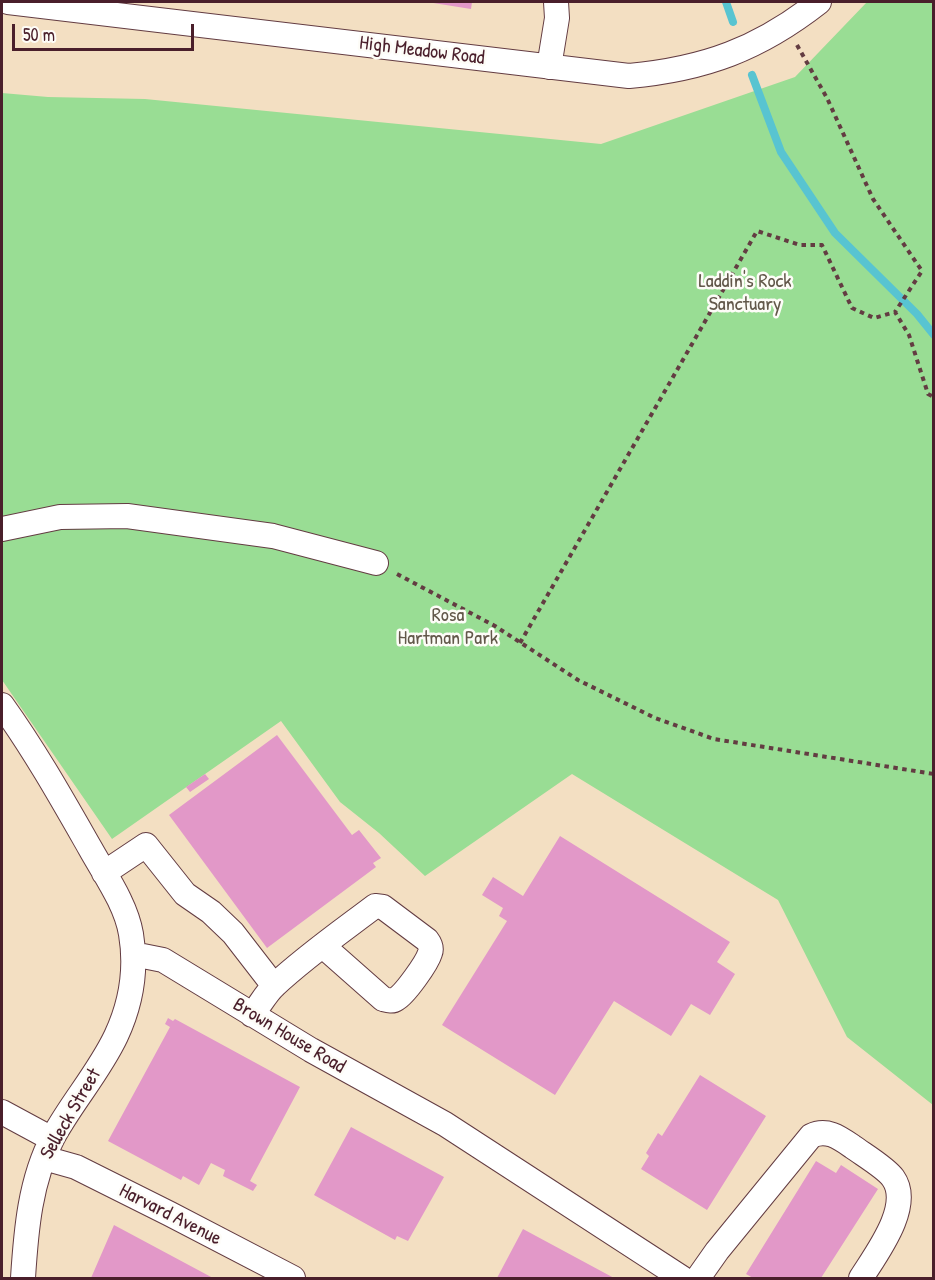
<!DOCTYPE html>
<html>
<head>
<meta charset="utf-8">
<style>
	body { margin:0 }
	#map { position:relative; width:935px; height:1280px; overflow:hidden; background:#f3dfc2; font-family:"Patrick Hand",sans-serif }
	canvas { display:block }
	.frame { position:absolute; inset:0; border:3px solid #4a1f2b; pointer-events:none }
	.scale { position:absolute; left:12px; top:24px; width:182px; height:27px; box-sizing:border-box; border:3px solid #4a1f2b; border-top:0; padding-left:8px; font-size:18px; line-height:21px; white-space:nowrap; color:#4a1f2b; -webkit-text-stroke:4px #fdfcf7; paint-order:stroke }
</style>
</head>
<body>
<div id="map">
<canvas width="935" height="1280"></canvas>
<div class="frame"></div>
<div class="scale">50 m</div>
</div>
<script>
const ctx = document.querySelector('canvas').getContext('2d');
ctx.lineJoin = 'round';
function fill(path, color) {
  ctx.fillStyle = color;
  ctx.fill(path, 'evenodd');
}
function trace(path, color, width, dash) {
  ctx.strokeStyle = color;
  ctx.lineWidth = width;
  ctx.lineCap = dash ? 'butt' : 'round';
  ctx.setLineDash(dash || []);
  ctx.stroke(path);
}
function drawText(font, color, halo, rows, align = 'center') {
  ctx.font = font + ' "Patrick Hand",sans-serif';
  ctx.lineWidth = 5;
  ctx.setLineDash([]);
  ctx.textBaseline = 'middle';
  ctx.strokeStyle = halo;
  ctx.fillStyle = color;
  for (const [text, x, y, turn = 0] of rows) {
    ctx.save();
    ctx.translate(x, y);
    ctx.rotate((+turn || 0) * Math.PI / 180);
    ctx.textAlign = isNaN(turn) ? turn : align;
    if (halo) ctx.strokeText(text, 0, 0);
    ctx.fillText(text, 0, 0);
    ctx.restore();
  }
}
const green = new Path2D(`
	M 867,2 L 933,2 L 933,1105 L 847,1037 L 778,900 L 572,774 L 425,876 L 379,833 L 340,802 L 281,721 L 112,839 L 2,680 L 2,93 L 48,97 L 145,99 L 601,144 L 795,77 Z`);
const stream = new Path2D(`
	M 726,2 L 733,22
	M 752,75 L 781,152 L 835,233 L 917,314 L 934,335`);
const building = new Path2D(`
	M 427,2 L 472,2 L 471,9 Z
	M 277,735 L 352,835 L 359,830 L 381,858 L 373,863 L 376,867 L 267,948 L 169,815 Z
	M 205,774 L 209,779 L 190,792 L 186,787 Z
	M 560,836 L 730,942 L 717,962 L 735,974 L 710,1015 L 691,1004 L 671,1036 L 614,1001 L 555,1095 L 442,1025 L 507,921 L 499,916 L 503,908 L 482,895 L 493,877 L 523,896 Z
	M 168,1018 L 173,1021 L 175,1019 L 300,1087 L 250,1181 L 257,1185 L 253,1191 L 223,1176 L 225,1170 L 211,1163 L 199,1185 L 183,1176 L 181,1180 L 108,1141 L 170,1027 L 165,1024 Z
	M 700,1075 L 766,1116 L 707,1210 L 641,1169 L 649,1156 L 646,1153 L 658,1133 L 662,1136 Z
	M 351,1127 L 444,1177 L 408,1241 L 397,1236 L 395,1240 L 314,1195 Z
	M 816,1161 L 836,1173 L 841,1165 L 878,1189 L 821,1278 L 753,1278 L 746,1274 Z
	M 114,1225 L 213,1278 L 91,1278 Z
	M 523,1229 L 614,1278 L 497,1278 Z`);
const path = new Path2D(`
	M 797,45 L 827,98 L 873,199 L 922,271 L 895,312
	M 397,574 L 495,626 L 578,680 L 655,718 L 714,739 L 934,774
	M 520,643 L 757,231 L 800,245 L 822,245 L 852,308 L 874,318 L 895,312 L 909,335 L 928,394 L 934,397`);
const minor = new Path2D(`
	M 8,2 L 629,76 C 705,69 759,49 819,2
	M 549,67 L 557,18 L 556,2
	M 2,529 L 60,517 L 127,516 L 273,536 L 376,563
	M 2,705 C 35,751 62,799 90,848 C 105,875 126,904 131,934 C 137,970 131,1004 116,1036 C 99,1072 72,1102 53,1137 C 30,1180 26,1231 23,1278
	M 104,873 L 146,845 L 185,894 L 211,912 L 233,933 L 274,986
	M 133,954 L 163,960 L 311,1050 L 445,1124 L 682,1278
	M 252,1015 C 260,1005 266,993 275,985 C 306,956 342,931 375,906 L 383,907 L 427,940 C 430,944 432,948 430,953 C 427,963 405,994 396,999 C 392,1002 387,1000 383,999 L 323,946
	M 2,1112 L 52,1139
	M 44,1158 L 76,1167 L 170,1214 L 293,1278
	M 698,1278 L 717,1251 L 811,1136 C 827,1128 840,1138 853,1147 C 864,1155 886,1168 893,1178 C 913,1206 876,1254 861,1278`);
const streetNames = [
	["High Meadow Road",422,51,7],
	["Brown House Road",289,1036,31],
	["Selleck Street",71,1114,-60],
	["Harvard Avenue",170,1215,27]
];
const parkNames = [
	["Laddin's Rock",745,282],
	["Sanctuary",745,305],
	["Rosa",448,616],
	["Hartman Park",448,639]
];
fill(green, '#99dd94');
trace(stream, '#58c4d1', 8);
fill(building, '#e298c8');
trace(minor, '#633c42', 26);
trace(path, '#633c42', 4, [4.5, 4.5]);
trace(minor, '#fff', 24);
drawText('20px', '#4a1f2b', '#fdfcf7', streetNames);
drawText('20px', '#62584a', '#fdfcf7', parkNames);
</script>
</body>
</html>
